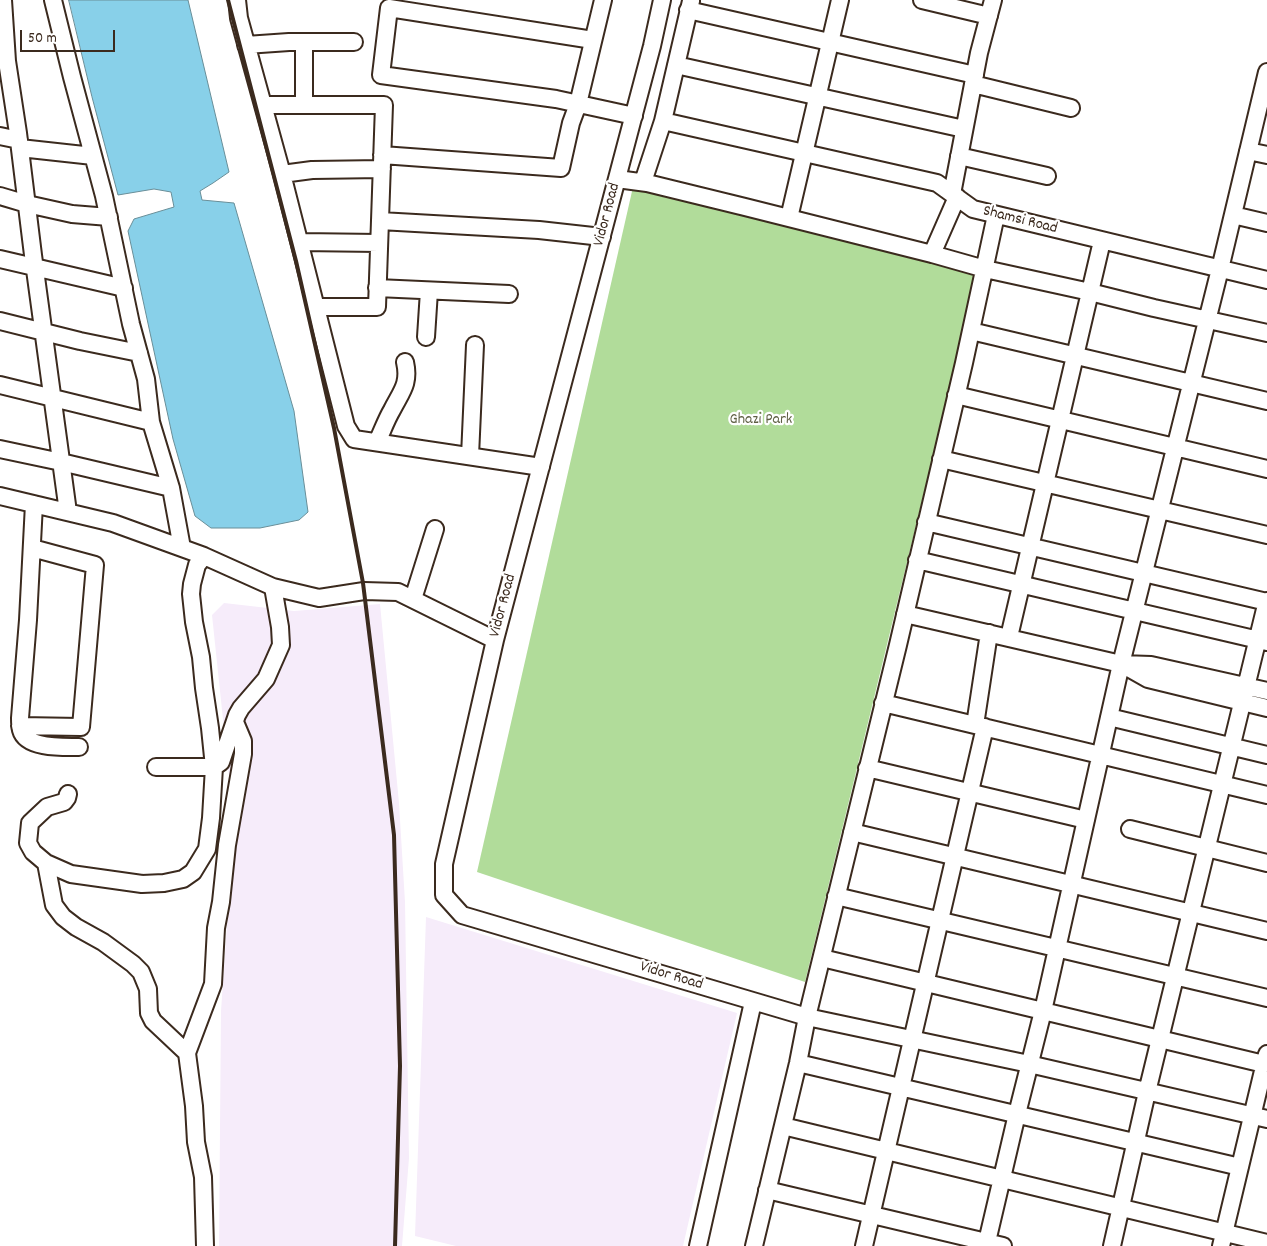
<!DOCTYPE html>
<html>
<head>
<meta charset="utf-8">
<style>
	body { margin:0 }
	#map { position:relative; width:1267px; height:1246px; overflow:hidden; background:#fff; font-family:Dekko,sans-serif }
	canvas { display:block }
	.scale { position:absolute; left:20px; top:30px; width:95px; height:22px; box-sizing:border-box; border:2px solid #3b2a1e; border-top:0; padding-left:6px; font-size:15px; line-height:18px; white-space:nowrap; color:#3b2a1e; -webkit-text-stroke:4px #fff; paint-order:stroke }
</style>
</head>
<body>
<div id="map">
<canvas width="1267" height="1246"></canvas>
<div class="scale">50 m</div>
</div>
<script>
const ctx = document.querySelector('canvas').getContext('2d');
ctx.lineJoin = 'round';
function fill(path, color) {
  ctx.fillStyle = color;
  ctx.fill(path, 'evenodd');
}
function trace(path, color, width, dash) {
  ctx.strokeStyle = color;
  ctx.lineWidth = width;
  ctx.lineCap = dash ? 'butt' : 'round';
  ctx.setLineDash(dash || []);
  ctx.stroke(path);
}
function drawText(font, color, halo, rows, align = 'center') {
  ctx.font = font + ' Dekko,sans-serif';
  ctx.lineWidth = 4.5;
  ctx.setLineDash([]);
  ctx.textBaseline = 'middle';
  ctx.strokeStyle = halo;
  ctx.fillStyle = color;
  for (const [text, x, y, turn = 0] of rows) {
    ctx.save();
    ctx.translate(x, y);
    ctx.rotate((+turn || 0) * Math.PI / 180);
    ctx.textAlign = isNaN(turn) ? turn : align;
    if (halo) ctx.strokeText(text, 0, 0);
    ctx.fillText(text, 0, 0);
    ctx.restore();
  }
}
const built = new Path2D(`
	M 224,603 L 294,611 L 380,604 L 399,803 L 405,902 L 409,1158 L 402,1246 L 219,1246 L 221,1011 L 234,824 L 212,615 Z
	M 426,917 L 737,1013 L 683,1246 L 456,1246 L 415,1236 Z`);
const green = new Path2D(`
	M 633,187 L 977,274 L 805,982 L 477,872 Z`);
const water = new Path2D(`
	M 69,0 L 188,0 L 229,172 L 213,183 L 200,191 L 202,200 L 234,203 L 294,411 L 308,512 L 299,520 L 260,528 L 211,528 L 195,516 L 173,439 L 128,231 L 134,219 L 174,207 L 171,192 L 154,189 L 118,195 L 92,97 Z`);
const minor = new Path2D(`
	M 3,0 L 7,61 L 18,133 L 33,255 L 68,512
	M 53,0 L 72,77 L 104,196 L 131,324 L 146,379 L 151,422 L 171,488 L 182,548
	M 237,0 L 239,18 L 282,174 L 346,426 L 354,439 L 541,467
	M 662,0 L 652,46 L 495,640 L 444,864 L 444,895 L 462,915 L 807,1017 L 1029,1064 L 1267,1119
	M 922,0 L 989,16
	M 688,10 L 975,75
	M 593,40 L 389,8 L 381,75 L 556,99 L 634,116
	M 304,42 L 304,105
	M 246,45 L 289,42 L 354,42
	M 676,65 L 964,129
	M 973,84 L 1071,108
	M 263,105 L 384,105 L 377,307 L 317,307
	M 663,121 L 937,183 L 973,209 L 1267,280
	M 0,136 L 19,140
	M 20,148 L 93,156
	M 1248,151 L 1267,155
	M 382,155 L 561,168 L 571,123 L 578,104 L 603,0
	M 959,156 L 1047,176
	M 282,174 L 312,170 L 382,169
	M 617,179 L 647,183 L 745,207 L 932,254 L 985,269 L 1090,292 L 1154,308 L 1267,333
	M 643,182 L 663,121 L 691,1
	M 952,194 L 979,53 L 993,0
	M 0,196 L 27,204 L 72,214 L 109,217
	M 1233,215 L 1267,223
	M 789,218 L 840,0
	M 380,221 L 539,230 L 602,237
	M 300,242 L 379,243
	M 932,254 L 957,197
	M 0,259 L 124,288
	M 377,288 L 509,294
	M 0,321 L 80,341 L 139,353
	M 971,331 L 1267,401
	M 426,337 L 429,291
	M 0,385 L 151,422
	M 956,395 L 1267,469
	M 377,442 C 382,432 386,420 392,410 C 401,392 410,384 405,362
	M 0,449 L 61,462 L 171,488
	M 470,456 L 475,345
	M 941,459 L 1267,535
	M 0,496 L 113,523 L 204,556 L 273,587 L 319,598 L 364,591 L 398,592 L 495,640
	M 34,504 L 28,620 L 20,718 C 20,721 20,726 21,730 C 26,749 64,747 79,747
	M 926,522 L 1267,602
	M 917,560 L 1267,642
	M 413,599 L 435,529
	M 905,614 L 1121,664 L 1151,665 L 1267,691
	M 1009,637 L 1102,241
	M 1125,666 L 1148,679 L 1267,708
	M 883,703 L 1267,795
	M 1109,717 L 1267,755
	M 975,725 L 989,633
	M 20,726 L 81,727 L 95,565 L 32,548
	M 156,767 L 214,767 L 221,762 L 237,715 L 241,708 L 266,679 L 281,645 L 280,627 L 273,587
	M 867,768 L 1086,820
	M 68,794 L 67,798 L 64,802 L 47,807 L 30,823 L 28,843 L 33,852 L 46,863 L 71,874 L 142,884 L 164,883 L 183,879 L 193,872 L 207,849 L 211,818 L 214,767 L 210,728 L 204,688 L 201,657 L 194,622 L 191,594 L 192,584 L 197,565 L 204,556
	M 1130,829 L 1267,863
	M 852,832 L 1267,931
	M 46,863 L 54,905 L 63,917 L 76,927 L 103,942 L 133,964 L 141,972 L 148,989 L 149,1013 L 153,1021 L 187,1053
	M 836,896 L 1267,998
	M 822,958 L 1264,1064
	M 798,1063 L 1240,1167
	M 783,1126 L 1267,1243
	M 767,1190 L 1003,1246
	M 205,1246 L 203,1177 L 196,1142 L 194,1106 L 187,1053 L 213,984 L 216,928 L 221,902 L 227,845 L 243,754 L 243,741 L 235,722
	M 698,1246 L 753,1002
	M 754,1246 L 798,1063 L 807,1017 L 898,645 L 964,363 L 996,215
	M 864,1246 L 985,727
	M 986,1246 L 1017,1114 L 1043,1011 L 1121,664 L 1220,269 L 1267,72
	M 1112,1246 L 1147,1092 L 1267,601
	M 1221,1246 L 1267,1054`);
const rail = new Path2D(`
	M 228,0 L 296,261 L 334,428 L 363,583 L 394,835 L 400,1066 L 395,1246`);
const streetNames = [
	["Vidor Road",608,215,-75],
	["Shamsi Road",1020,221,14],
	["Vidor Road",504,606,-75],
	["Vidor Road",671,977,17]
];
const parkNames = [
	["Ghazi Park",761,421]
];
fill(built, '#f6ecfa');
fill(green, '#b1dc9a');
fill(water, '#88d0e9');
trace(water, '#698e98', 1);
trace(minor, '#3b2a1e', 20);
trace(minor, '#fff', 16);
trace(rail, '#3b2a1e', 4);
drawText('16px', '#3b2a1e', '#fff', streetNames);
drawText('16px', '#5e5f43', '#fff', parkNames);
</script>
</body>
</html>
